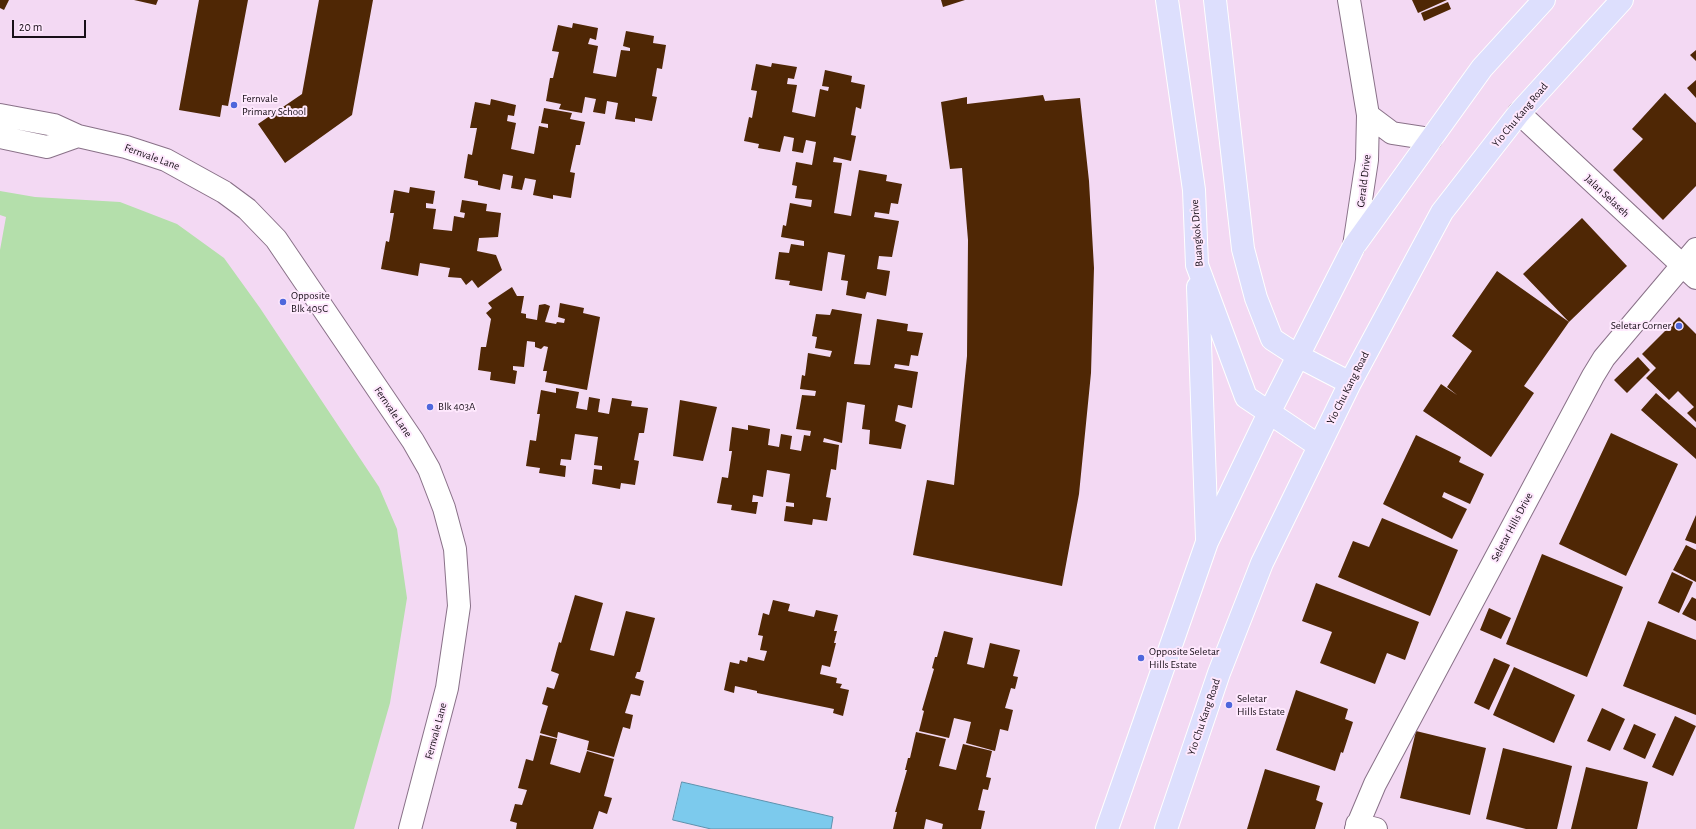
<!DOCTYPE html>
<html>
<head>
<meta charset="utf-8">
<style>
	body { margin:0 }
	#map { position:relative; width:1696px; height:829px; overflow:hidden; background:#f3d9f3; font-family:"Alegreya Sans",sans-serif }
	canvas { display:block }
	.scale { position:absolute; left:12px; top:20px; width:74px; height:18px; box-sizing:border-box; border:2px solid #180f18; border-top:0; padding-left:5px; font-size:12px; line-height:14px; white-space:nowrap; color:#180f18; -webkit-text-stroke:3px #fee8fd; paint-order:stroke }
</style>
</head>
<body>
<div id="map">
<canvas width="1696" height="829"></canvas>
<div class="scale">20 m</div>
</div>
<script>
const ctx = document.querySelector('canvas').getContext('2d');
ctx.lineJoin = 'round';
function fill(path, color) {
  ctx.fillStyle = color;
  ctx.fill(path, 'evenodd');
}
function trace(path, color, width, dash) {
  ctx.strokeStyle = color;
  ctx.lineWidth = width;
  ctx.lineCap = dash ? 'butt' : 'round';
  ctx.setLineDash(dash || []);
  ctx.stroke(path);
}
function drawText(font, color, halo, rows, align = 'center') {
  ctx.font = font + ' "Alegreya Sans",sans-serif';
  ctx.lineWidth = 4;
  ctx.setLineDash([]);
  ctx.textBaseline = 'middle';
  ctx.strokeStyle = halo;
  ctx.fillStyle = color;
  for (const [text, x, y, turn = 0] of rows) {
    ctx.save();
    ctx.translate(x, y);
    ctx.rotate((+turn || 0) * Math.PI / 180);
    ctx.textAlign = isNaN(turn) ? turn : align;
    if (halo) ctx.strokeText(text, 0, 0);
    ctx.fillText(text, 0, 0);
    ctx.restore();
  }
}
const green = new Path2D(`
	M 0,191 L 35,197 L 120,202 L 177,224 L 224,258 L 260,308 L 379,487 L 397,529 L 407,598 L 390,703 L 354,829 L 0,829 L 0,250 L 6,217 L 0,215 Z`);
const water = new Path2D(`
	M 682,782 L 833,817 L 831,829 L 711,829 L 673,820 Z`);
const building = new Path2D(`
	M 0,0 L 9,0 L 4,10 L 0,8 Z
	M 134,0 L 158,0 L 156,5 Z
	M 199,0 L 248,0 L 228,106 L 222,105 L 220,117 L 179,110 Z
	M 319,0 L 373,0 L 352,115 L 285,163 L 258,124 L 302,94 Z
	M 941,0 L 965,0 L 943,7 Z
	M 1412,0 L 1447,0 L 1418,13 Z
	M 1448,2 L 1451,9 L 1424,21 L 1421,13 Z
	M 573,23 L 598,28 L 596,40 L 590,38 L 588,44 L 598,46 L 593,73 L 616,77 L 621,50 L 630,51 L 630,48 L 623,46 L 626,31 L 654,36 L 653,43 L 666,45 L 662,69 L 657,68 L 652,96 L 657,97 L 652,121 L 635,118 L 635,122 L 615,119 L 618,103 L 607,101 L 605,114 L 593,112 L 596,99 L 585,97 L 582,113 L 559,109 L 561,104 L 546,101 L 550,78 L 553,78 L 559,52 L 552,51 L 558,25 L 572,28 Z
	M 1696,50 L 1696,61 L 1690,55 Z
	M 772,63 L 797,67 L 794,79 L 788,78 L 787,84 L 797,85 L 792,112 L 815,117 L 820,89 L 828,91 L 829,87 L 822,86 L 825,70 L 852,76 L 851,82 L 865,85 L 861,109 L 856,107 L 851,135 L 856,136 L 851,161 L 834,157 L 833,162 L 842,163 L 834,213 L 851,216 L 859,170 L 887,175 L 886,181 L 902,184 L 898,204 L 891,203 L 889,214 L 875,212 L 874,217 L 899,221 L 892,257 L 879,256 L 877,269 L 890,271 L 886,296 L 867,292 L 865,299 L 846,295 L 848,281 L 841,280 L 845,255 L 828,252 L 822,291 L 789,285 L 790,281 L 775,279 L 779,252 L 789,253 L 791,244 L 804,246 L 804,241 L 781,237 L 783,225 L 786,226 L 790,203 L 811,207 L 812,200 L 795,198 L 797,186 L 792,185 L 796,162 L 812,165 L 816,142 L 806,140 L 803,153 L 792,151 L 794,138 L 784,136 L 780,152 L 758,148 L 759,144 L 744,141 L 749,117 L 752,118 L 757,91 L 751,90 L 756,64 L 771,67 Z
	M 1696,80 L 1696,98 L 1687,88 Z
	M 1665,93 L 1696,123 L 1696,186 L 1663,220 L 1613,170 L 1643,139 L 1632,129 Z
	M 1043,95 L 1045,101 L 1080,98 L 1089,181 L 1094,268 L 1091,373 L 1079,494 L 1062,586 L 913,555 L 927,480 L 954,485 L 967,356 L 968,240 L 962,168 L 950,169 L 941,102 L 967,97 L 967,104 Z
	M 491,99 L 516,105 L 514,116 L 508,115 L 507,121 L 516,123 L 511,149 L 534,154 L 539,126 L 548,128 L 548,124 L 541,123 L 544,108 L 572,113 L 570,119 L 585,122 L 580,145 L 576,145 L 570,172 L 575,173 L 571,198 L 553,195 L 553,199 L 533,195 L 536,180 L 525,178 L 522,190 L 511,188 L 513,176 L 503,174 L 500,190 L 478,185 L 478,181 L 464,178 L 468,154 L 472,155 L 477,128 L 470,128 L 475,102 L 490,105 Z
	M 410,187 L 435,191 L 433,204 L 426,203 L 426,208 L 436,209 L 433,229 L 452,231 L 454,216 L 464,218 L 465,213 L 460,212 L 462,200 L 487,204 L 486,211 L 501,213 L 498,237 L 479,238 L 477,251 L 496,255 L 502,270 L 478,288 L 472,280 L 466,285 L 461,278 L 448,277 L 450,268 L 420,263 L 418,276 L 381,269 L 386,241 L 389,242 L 394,213 L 390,213 L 394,190 L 409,193 Z
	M 1582,218 L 1627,266 L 1569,322 L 1524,386 L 1534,393 L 1491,457 L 1423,411 L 1441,384 L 1457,395 L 1447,387 L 1472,351 L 1452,336 L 1497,271 L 1569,322 L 1523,274 Z
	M 512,287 L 517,296 L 524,296 L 521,313 L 526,314 L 526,318 L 537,320 L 539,305 L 545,304 L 550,306 L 545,322 L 556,324 L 557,322 L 564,323 L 565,319 L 558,317 L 560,303 L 584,308 L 583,313 L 600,317 L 587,390 L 545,382 L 547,371 L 543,371 L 548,347 L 544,346 L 541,349 L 535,347 L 535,342 L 527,341 L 524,367 L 513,366 L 513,370 L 517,371 L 515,384 L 490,380 L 491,372 L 478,370 L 481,347 L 486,347 L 491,319 L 486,313 L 492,308 L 488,303 Z
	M 832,309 L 862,314 L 854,364 L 870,365 L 877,319 L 908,324 L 907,331 L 923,333 L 918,356 L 911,355 L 909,366 L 895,364 L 894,368 L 918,372 L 912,408 L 898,405 L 895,421 L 906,425 L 901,449 L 869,444 L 870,430 L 862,429 L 865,405 L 847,402 L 842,443 L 824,438 L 823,442 L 839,445 L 836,470 L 831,469 L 826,497 L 831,498 L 827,521 L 813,519 L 812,525 L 784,521 L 786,506 L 794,507 L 794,503 L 786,502 L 790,474 L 767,470 L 763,497 L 753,495 L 752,502 L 758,502 L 756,514 L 731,510 L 732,505 L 717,503 L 722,477 L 728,478 L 732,451 L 729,451 L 732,427 L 748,430 L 748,425 L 770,429 L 768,445 L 779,447 L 781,434 L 792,436 L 790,449 L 801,451 L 804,435 L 810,436 L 811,431 L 796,429 L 802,395 L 815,396 L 816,391 L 800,389 L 802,375 L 805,376 L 808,353 L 830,357 L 832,351 L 815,348 L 817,337 L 812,336 L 816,314 L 830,315 Z
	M 1679,317 L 1696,334 L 1696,422 L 1687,413 L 1694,407 L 1678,391 L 1669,400 L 1646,378 L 1656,368 L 1642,354 Z
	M 1638,357 L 1650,370 L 1627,393 L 1614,380 Z
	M 556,388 L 579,392 L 576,408 L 587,410 L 589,397 L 600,399 L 598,412 L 609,414 L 612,398 L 632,401 L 631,406 L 648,408 L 644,433 L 639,433 L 634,460 L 639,461 L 635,485 L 621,483 L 620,489 L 592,484 L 594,469 L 602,470 L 602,466 L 594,465 L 598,437 L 575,434 L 571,460 L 561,459 L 560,465 L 566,466 L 565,477 L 539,473 L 540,468 L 526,466 L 530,440 L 536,441 L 540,414 L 537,414 L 541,390 L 556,393 Z
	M 1656,393 L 1696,428 L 1696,459 L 1641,410 Z
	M 680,400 L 717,407 L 703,461 L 673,456 Z
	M 1611,433 L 1678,464 L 1626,576 L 1559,544 Z
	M 1416,435 L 1461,457 L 1459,462 L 1484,474 L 1470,504 L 1444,492 L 1442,497 L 1467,509 L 1452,539 L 1383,504 Z
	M 1696,515 L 1696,544 L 1685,540 Z
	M 1382,518 L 1458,550 L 1430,616 L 1338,577 L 1353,541 L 1369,547 Z
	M 1686,545 L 1696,550 L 1696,582 L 1673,570 Z
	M 1542,554 L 1623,587 L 1587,677 L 1506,644 Z
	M 1672,572 L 1693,582 L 1679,613 L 1658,603 Z
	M 1316,583 L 1419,622 L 1405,660 L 1387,653 L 1375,684 L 1320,663 L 1332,632 L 1302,621 Z
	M 575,595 L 603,603 L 590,650 L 614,656 L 626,611 L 655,618 L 640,672 L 637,672 L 635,678 L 644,681 L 640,696 L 631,694 L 625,713 L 633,715 L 630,729 L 623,727 L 614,757 L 587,750 L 589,741 L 558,732 L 557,738 L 540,733 L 548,706 L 542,704 L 547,687 L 554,689 L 559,674 L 551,671 L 559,642 L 561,643 Z
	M 1692,597 L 1696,599 L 1696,621 L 1682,614 Z
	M 773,600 L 790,604 L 788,611 L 814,617 L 816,610 L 838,615 L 834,631 L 837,631 L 834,643 L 836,643 L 830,667 L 822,665 L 820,674 L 837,678 L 836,683 L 842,684 L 840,688 L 849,690 L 843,716 L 833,713 L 834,709 L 757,693 L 757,691 L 735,686 L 734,693 L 724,690 L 730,662 L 739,664 L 740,660 L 747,662 L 748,657 L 764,661 L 767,651 L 760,650 L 763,636 L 758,635 L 763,613 L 769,615 Z
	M 1489,608 L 1511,618 L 1501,639 L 1480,630 Z
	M 1648,621 L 1696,640 L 1696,715 L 1623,686 Z
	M 944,631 L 973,638 L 967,664 L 984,668 L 990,643 L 1020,650 L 1013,676 L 1018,677 L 1015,689 L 1011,688 L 1005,708 L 1013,710 L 1008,731 L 1000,729 L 995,751 L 966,743 L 971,722 L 954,718 L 949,738 L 919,731 L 924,711 L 922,710 L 934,669 L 932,668 L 935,657 L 937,657 Z
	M 1494,658 L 1510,665 L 1489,710 L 1474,703 Z
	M 1514,667 L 1575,695 L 1554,743 L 1493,715 Z
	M 1296,690 L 1348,709 L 1345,719 L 1353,722 L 1343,753 L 1341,752 L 1335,771 L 1276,750 Z
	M 1602,708 L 1625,719 L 1610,751 L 1587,741 Z
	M 1675,716 L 1696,726 L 1673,776 L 1652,767 Z
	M 1634,724 L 1656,734 L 1645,759 L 1623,749 Z
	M 1416,731 L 1486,748 L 1470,815 L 1400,798 Z
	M 916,732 L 946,739 L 939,766 L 956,770 L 963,744 L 992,751 L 986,777 L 991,778 L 988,790 L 983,789 L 978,810 L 985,811 L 981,829 L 942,829 L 943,824 L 926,819 L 924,829 L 893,829 L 897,812 L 895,812 L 907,770 L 905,770 L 908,758 L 910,758 Z
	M 540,735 L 557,739 L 550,764 L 580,773 L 587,751 L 614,759 L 604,796 L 612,798 L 607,814 L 599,811 L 593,829 L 516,829 L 517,823 L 510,821 L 515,804 L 522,805 L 527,790 L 518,788 L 526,759 L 533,761 Z
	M 1503,748 L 1572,766 L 1557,829 L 1526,829 L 1486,819 Z
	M 1586,767 L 1648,782 L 1637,829 L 1571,829 Z
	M 1265,769 L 1320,786 L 1316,800 L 1323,803 L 1315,829 L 1247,829 Z`);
const minor = new Path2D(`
	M 1349,0 L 1368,115 L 1367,160 L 1354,246
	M 1519,113 L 1696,278
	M 0,115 L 54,125 L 78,136 L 126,147 L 166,160 L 224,192 L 247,209 L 276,239 L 413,441 L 429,469 L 444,508 L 455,549 L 459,606 L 447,688 L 410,829
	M 1368,115 L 1392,133 L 1431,139
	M 0,137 L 47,147 L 78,136
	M 1357,824 L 1376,829
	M 1356,829 L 1375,784 L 1593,376 L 1604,358 L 1696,249`);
const major = new Path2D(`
	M 1167,0 L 1194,190 L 1197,265 L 1246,397 L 1319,446
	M 1215,0 L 1243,249 L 1256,298 L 1272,339 L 1298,356 L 1350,383
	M 1198,287 L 1207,539
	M 1107,829 L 1207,542 L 1269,413 L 1354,246 L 1482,68 L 1544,0
	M 1166,829 L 1219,673 L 1262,563 L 1350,383 L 1442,212 L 1519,113 L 1622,0`);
const markers = [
	[234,105,4,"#4e67dc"],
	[283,302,4,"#4e67dc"],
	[1679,326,4,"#4e67dc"],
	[430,407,4,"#4e67dc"],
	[1141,658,4,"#4e67dc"],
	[1229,705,4,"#4e67dc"]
];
const poiNames = [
	["Fernvale",242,99],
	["Primary School",242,112],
	["Opposite",291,296],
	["Blk 405C",291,309],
	["Seletar Corner",1671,326,"right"],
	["Blk 403A",438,407],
	["Opposite Seletar",1149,652],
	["Hills Estate",1149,665],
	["Seletar",1237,699],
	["Hills Estate",1237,712]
];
const streetNames = [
	["Yio Chu Kang Road",1520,115,-50],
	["Fernvale Lane",152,157,20],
	["Gerald Drive",1364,181,-83],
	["Jalan Selaseh",1607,196,43],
	["Buangkok Drive",1197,233,-94],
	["Yio Chu Kang Road",1348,388,-63],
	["Fernvale Lane",393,412,56],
	["Seletar Hills Drive",1512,527,-62],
	["Yio Chu Kang Road",1204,717,-71],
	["Fernvale Lane",436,731,-75]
];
fill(green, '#b4dfab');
fill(water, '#7ccaed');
trace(water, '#5e92ad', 1);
fill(building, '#4f2705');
trace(minor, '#897188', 24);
trace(major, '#fff', 24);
trace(minor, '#fff', 22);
trace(major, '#dddffd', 22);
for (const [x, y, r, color] of markers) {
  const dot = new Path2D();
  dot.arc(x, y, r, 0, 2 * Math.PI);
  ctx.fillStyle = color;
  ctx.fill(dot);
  trace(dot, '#fee8fd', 1.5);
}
drawText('11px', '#180f18', '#fee8fd', poiNames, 'left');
drawText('11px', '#180f18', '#fee8fd', streetNames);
</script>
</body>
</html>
